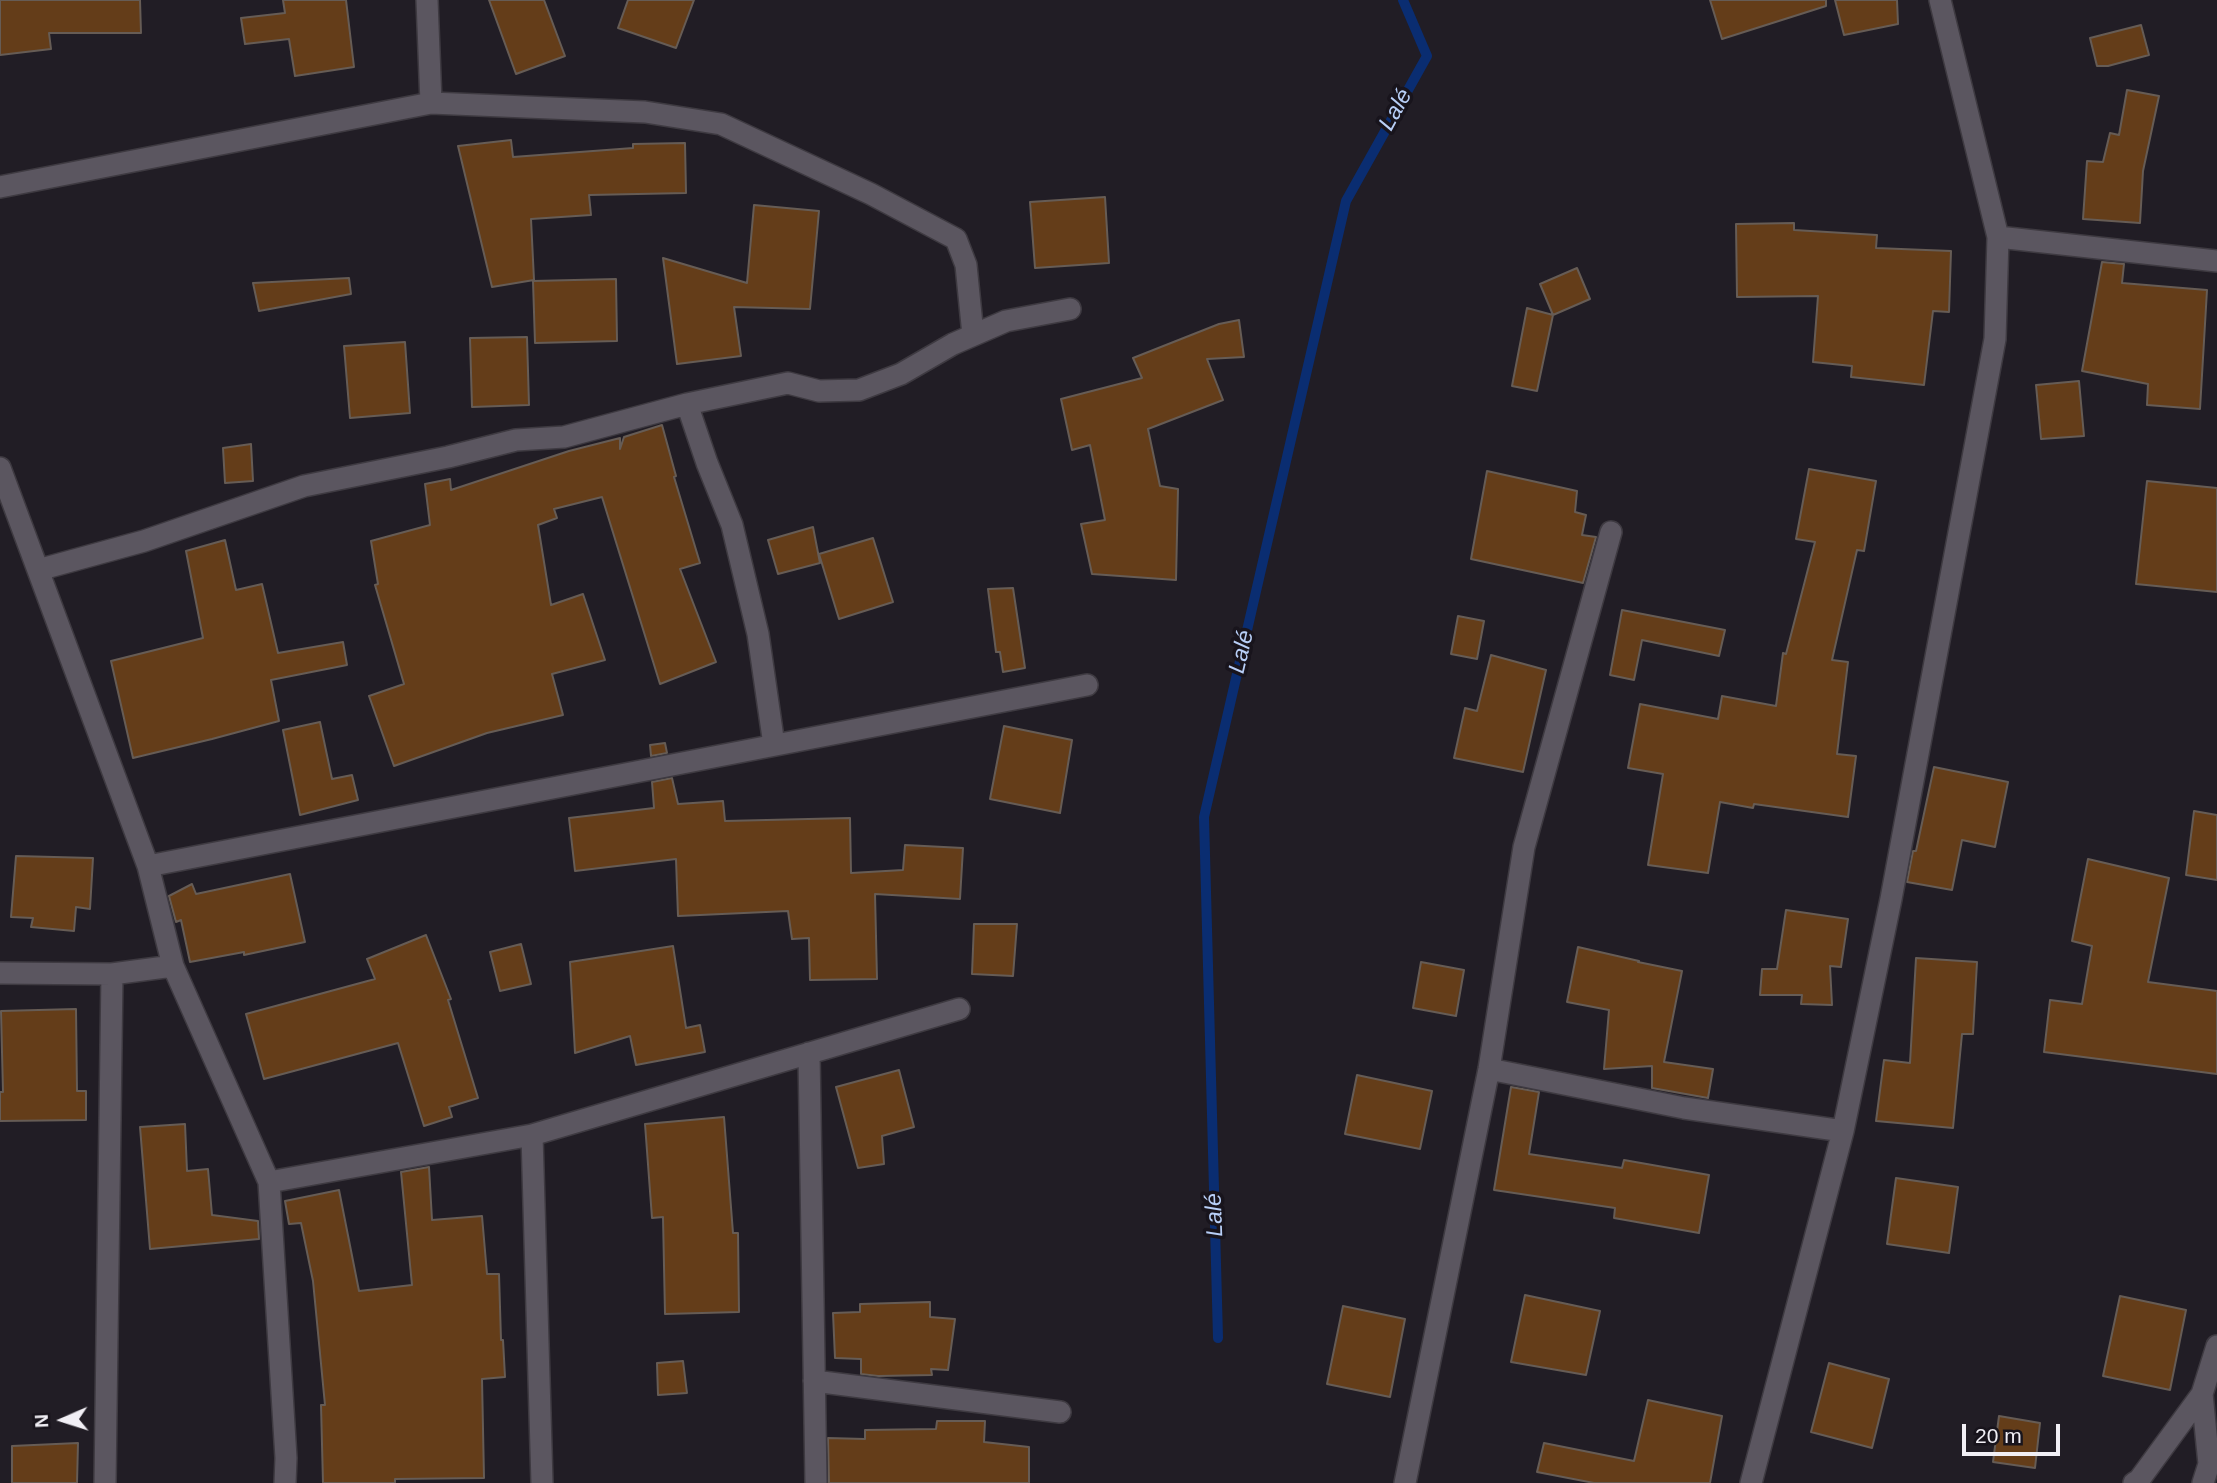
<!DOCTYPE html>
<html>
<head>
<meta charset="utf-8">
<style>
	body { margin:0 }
	#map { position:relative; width:2217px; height:1483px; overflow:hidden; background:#211d25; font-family:Helvetica,sans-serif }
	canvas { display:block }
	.north { position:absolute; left:28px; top:1385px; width:70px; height:70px; -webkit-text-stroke:5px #18141c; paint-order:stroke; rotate:267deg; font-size:19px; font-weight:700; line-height:28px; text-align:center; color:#f1eff5 }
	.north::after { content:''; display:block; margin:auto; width:24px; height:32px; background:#f1eff5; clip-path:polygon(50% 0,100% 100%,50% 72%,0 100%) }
	.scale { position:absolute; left:1962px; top:1424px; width:98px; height:32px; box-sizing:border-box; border:4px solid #f1eff5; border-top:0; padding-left:9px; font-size:21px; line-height:24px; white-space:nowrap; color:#f1eff5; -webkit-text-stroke:5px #18141c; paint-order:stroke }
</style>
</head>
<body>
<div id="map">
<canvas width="2217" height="1483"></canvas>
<div class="north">N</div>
<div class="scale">20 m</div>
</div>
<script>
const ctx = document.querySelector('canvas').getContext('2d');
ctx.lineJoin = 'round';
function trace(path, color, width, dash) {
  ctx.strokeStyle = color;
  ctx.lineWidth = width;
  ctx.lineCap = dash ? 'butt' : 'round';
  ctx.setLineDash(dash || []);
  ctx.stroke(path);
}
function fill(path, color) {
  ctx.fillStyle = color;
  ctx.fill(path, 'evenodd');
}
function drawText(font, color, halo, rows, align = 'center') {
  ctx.font = font + ' Helvetica,sans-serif';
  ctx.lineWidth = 7;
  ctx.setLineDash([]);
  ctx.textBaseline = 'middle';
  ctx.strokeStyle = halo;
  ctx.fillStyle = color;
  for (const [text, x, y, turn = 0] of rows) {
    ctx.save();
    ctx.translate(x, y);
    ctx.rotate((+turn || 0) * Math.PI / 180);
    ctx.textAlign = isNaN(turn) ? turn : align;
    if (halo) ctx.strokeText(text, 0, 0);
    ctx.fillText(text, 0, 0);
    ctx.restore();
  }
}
const stream = new Path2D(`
	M 1218,1338 L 1204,817 L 1346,201 L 1427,56 L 1403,0`);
const building = new Path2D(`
	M 0,0 L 140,0 L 141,33 L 49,33 L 51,49 L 0,55 Z
	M 283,0 L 346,0 L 354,67 L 295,76 L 289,39 L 245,44 L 241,18 L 285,13 Z
	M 489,0 L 544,0 L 565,56 L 516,74 Z
	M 628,0 L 694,0 L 676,48 L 618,28 Z
	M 1710,0 L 1826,0 L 1826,6 L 1722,39 Z
	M 1835,0 L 1897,0 L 1898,24 L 1844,35 Z
	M 2141,25 L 2149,55 L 2108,66 L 2097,66 L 2090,38 Z
	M 2127,90 L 2159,96 L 2143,171 L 2140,223 L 2083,219 L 2087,161 L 2103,162 L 2110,133 L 2119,135 Z
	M 511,140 L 513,157 L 633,148 L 633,144 L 685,143 L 686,193 L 589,195 L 591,215 L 531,219 L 534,280 L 492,287 L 458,146 Z
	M 1105,197 L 1109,263 L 1035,268 L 1030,202 Z
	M 754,205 L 819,211 L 810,309 L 734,307 L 741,356 L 677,364 L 663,258 L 747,283 Z
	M 1794,223 L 1794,230 L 1877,235 L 1876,248 L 1951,251 L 1949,312 L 1933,311 L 1924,385 L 1851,377 L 1852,366 L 1813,362 L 1818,296 L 1737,297 L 1736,224 Z
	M 2102,262 L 2124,264 L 2122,283 L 2207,290 L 2200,409 L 2147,405 L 2148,384 L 2082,371 Z
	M 1577,268 L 1590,299 L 1553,315 L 1540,284 Z
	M 349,278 L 351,294 L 259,311 L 253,283 Z
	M 616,279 L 617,341 L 535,343 L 533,281 Z
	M 1527,308 L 1553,315 L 1537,391 L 1512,386 Z
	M 1239,320 L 1244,357 L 1207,359 L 1223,400 L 1148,429 L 1160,486 L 1178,489 L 1176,580 L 1092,574 L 1081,524 L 1105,520 L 1090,445 L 1072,450 L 1061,399 L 1142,378 L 1133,358 L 1219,324 Z
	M 527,337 L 529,405 L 472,407 L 470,338 Z
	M 405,342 L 410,413 L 350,418 L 344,346 Z
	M 2079,381 L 2084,436 L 2041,439 L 2036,385 Z
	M 662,425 L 676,476 L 674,477 L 700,563 L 680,569 L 716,662 L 660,684 L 602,497 L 554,509 L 557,518 L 538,525 L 551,605 L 583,594 L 605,660 L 552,674 L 563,715 L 487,733 L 394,766 L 369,696 L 404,684 L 375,585 L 378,584 L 371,541 L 430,525 L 425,484 L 450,479 L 451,490 L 569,451 L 620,438 L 620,449 L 624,437 Z
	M 251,444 L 253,481 L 225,483 L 223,448 Z
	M 1809,469 L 1876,481 L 1864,551 L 1857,550 L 1832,660 L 1848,662 L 1837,754 L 1856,756 L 1848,817 L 1754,804 L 1753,808 L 1720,802 L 1708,873 L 1648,865 L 1663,774 L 1628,768 L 1640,704 L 1718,719 L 1722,696 L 1776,706 L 1783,653 L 1786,654 L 1815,542 L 1796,539 Z
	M 1487,471 L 1577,491 L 1575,512 L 1586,515 L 1582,535 L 1596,537 L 1583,583 L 1471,559 Z
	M 2147,481 L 2217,488 L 2217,592 L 2136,584 Z
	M 813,527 L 820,563 L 778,574 L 768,540 Z
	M 873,538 L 893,602 L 839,619 L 819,554 Z
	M 225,540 L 236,590 L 262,584 L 278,653 L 343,642 L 347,665 L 271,680 L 279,721 L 212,739 L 133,758 L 111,661 L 203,638 L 186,551 Z
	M 1013,588 L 1025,668 L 1003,672 L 1000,652 L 996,652 L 988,589 Z
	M 1622,610 L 1725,630 L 1719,656 L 1642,640 L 1634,680 L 1610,675 Z
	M 1458,616 L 1484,621 L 1477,659 L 1451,654 Z
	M 1491,655 L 1546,670 L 1523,772 L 1454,758 L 1465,708 L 1477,711 Z
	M 320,722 L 332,779 L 352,775 L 358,800 L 300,815 L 283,730 Z
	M 1004,726 L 1072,740 L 1060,813 L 990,799 Z
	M 665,743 L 667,753 L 651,756 L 650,745 Z
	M 1934,767 L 2008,782 L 1995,847 L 1962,840 L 1952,890 L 1907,882 L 1913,851 L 1916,851 Z
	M 672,778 L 678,804 L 723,801 L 725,821 L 850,818 L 851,873 L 903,870 L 905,845 L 963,848 L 960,899 L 875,894 L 877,979 L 810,980 L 809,938 L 792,939 L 788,911 L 678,916 L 676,859 L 575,871 L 569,818 L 654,808 L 652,782 Z
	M 2194,811 L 2217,815 L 2217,880 L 2186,875 Z
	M 16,856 L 93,858 L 90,909 L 76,907 L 74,931 L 31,927 L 33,918 L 11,917 Z
	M 2088,859 L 2169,878 L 2148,982 L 2217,991 L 2217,1074 L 2044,1052 L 2050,1000 L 2082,1004 L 2092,946 L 2072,941 Z
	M 290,874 L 305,942 L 244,955 L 244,952 L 190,962 L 181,920 L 176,922 L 169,896 L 192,884 L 196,894 Z
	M 1786,910 L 1848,919 L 1841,967 L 1830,966 L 1832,1005 L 1801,1004 L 1802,995 L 1760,995 L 1762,969 L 1777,969 Z
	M 974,924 L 1017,924 L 1013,976 L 972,974 Z
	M 426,935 L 451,999 L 448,1000 L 478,1098 L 449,1107 L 452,1117 L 424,1126 L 398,1043 L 264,1079 L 246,1014 L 375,979 L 367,959 Z
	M 521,944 L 531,984 L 500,991 L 490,952 Z
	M 673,946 L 686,1028 L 700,1025 L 705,1052 L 636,1065 L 630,1036 L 575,1053 L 570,962 Z
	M 1578,947 L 1639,961 L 1638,962 L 1682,971 L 1664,1062 L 1713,1069 L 1708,1098 L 1652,1088 L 1652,1066 L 1604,1069 L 1609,1010 L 1567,1002 Z
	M 1916,958 L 1977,962 L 1973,1034 L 1962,1034 L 1953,1128 L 1876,1121 L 1884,1060 L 1910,1063 Z
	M 1421,962 L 1464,970 L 1456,1016 L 1413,1008 Z
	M 76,1009 L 77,1091 L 86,1091 L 86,1120 L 0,1121 L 0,1092 L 3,1092 L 1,1011 Z
	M 899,1070 L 914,1127 L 882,1136 L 884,1164 L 858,1168 L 836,1087 Z
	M 1357,1075 L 1432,1091 L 1420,1149 L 1345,1134 Z
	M 1511,1087 L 1539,1092 L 1529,1154 L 1622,1168 L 1624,1160 L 1709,1175 L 1699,1233 L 1614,1218 L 1615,1208 L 1494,1190 Z
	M 724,1117 L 733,1233 L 738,1233 L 739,1312 L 665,1314 L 663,1217 L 652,1218 L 645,1124 Z
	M 185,1124 L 187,1171 L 208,1169 L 212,1215 L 258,1221 L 259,1239 L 150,1249 L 140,1127 Z
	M 429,1167 L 432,1220 L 482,1216 L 487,1274 L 499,1274 L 501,1340 L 503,1340 L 505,1377 L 482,1379 L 484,1478 L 395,1479 L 395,1483 L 323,1483 L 321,1405 L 325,1405 L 313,1281 L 301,1223 L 289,1224 L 285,1201 L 339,1190 L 359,1291 L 412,1285 L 401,1172 Z
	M 1896,1178 L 1958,1187 L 1949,1253 L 1887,1244 Z
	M 1525,1295 L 1600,1311 L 1586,1375 L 1511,1362 Z
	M 2120,1296 L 2186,1310 L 2170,1390 L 2103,1376 Z
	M 930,1302 L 930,1317 L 955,1319 L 948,1370 L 931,1369 L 932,1375 L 878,1376 L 861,1374 L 861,1359 L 835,1358 L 833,1313 L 860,1312 L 860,1304 Z
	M 1343,1306 L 1405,1319 L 1390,1397 L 1327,1384 Z
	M 683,1361 L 687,1393 L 658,1395 L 657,1363 Z
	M 1829,1363 L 1889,1379 L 1872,1448 L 1811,1432 Z
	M 1648,1400 L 1722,1416 L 1710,1483 L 1594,1483 L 1537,1472 L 1544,1443 L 1634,1461 Z
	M 1999,1416 L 2040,1423 L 2035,1468 L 1993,1462 Z
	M 937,1421 L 985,1421 L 984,1442 L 1029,1447 L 1029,1483 L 829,1483 L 828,1438 L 865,1439 L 865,1430 L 936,1429 Z
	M 78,1443 L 77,1483 L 12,1483 L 12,1446 Z`);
const minor = new Path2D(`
	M 427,0 L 431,103
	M 0,187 L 431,103 L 645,112 L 721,124 L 871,194 L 956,239 L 966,265 L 973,335
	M 1998,237 L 2217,261
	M 687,404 L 707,463 L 732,525 L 758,634 L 774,745
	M 0,468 L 148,866 L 173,966 L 269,1182 L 286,1458 L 285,1483
	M 38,570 L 144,541 L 304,486 L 448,457 L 516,440 L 564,437 L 687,404 L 788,383 L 819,391 L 859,390 L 901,374 L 953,344 L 1006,321 L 1070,309
	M 148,866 L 1087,685
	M 0,973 L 112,974 L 173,966
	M 809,1053 L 816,1483
	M 1489,1069 L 1684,1108 L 1843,1131
	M 532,1135 L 542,1483
	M 269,1182 L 532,1135 L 959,1009
	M 814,1381 L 1060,1412
	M 105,1483 L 112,974
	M 1405,1483 L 1489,1069 L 1524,847 L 1611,532
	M 1751,1483 L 1843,1131 L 1891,899 L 1995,339 L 1998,237 L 1940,0
	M 2134,1483 L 2139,1480 L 2202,1394
	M 2203,1483 L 2209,1464 L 2202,1394 L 2217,1346`);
const waterNames = [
	["Lalé",1396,110,-61],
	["Lalé",1242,652,-77],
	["Lalé",1215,1215,-92]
];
trace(stream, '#0a2d71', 10);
fill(building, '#643d19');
trace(building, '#665c55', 2);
trace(minor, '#3e3a41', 24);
trace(minor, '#5b5660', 21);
drawText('italic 23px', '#b8cff7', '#18141c', waterNames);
</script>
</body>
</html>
